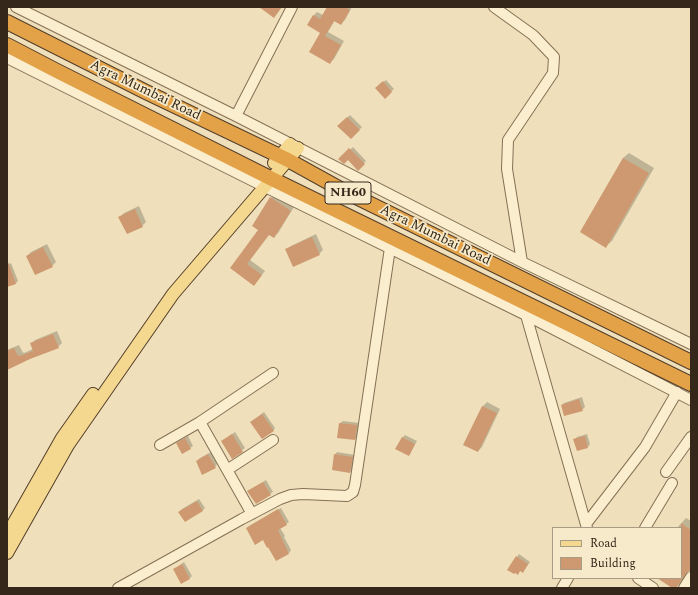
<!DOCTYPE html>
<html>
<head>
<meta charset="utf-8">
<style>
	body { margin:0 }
	#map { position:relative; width:698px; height:595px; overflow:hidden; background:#efe0bb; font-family:Spectral,serif }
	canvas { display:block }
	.frame { position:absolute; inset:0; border:8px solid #35281a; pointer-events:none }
	.legend { position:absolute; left:552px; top:527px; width:130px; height:52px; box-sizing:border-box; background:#f6eacb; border:1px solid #a99c84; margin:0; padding:5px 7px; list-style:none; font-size:12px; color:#35281a }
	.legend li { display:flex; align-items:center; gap:8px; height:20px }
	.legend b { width:20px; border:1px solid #a99c84 }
</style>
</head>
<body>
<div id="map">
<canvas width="698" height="595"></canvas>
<div class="frame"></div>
<ul class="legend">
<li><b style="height:5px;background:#f5d890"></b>Road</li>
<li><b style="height:11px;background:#ce9970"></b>Building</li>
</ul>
</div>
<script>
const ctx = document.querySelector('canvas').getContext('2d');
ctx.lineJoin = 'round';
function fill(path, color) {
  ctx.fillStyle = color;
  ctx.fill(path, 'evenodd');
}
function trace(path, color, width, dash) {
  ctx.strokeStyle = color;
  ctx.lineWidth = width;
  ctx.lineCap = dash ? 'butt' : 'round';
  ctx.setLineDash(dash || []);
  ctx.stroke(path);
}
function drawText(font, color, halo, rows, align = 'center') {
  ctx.font = font + ' Spectral,serif';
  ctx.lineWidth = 3.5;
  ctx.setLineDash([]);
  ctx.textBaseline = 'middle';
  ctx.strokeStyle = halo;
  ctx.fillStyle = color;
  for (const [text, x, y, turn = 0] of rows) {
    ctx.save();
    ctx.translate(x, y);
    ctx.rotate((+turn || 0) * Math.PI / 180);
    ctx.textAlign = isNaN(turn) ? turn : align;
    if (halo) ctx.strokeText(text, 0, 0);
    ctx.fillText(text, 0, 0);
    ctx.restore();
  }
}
const shadow = new Path2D(`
	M 328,7 L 352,7 L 345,20 L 341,24 L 335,20 L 328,32 L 344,41 L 334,59 L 330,63 L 321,33 L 313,16 L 317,12 L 323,15 Z
	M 386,80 L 394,89 L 385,97 L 376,88 Z
	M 350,115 L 362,127 L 351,138 L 338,126 Z
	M 353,147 L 366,161 L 358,169 L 348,159 L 340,159 Z
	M 629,153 L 654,168 L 612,241 L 606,246 L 581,231 L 623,158 Z
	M 275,194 L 294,207 L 278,233 L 274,237 L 269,234 L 250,260 L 265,271 L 257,281 L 231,268 L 260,230 L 271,198 Z
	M 139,206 L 146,222 L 142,226 L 120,217 L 124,213 Z
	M 316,234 L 323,250 L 319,254 L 287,250 L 291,246 Z
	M 47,244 L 56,262 L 52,266 L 27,256 L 31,252 Z
	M 11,263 L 18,281 L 15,284 L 7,286 L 7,265 Z
	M 57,331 L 62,343 L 58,347 L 7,368 L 7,350 L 19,345 L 23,353 L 24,352 L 24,353 L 33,349 L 31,344 L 35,340 Z
	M 582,397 L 585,407 L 582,410 L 562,405 L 564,403 Z
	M 487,402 L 500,409 L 482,447 L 478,451 L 465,445 L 483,406 Z
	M 264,412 L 275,428 L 273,431 L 251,422 Z
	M 343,421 L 359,423 L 357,437 L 355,439 L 340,423 Z
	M 235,432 L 245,448 L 232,458 L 222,441 Z
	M 587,434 L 590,444 L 588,447 L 574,440 L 577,437 Z
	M 405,435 L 417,441 L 411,452 L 409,455 L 397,448 L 403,437 Z
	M 188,436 L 193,446 L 190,448 L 180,441 Z
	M 211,452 L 217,464 L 215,467 L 197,461 L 200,458 Z
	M 337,452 L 355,455 L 352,469 L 350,472 L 335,455 Z
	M 266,480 L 273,492 L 256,503 L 251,489 Z
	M 199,499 L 205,508 L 202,511 L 179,512 L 182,509 Z
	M 281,508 L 289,522 L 280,528 L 285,536 L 284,537 L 291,550 L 289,553 L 276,560 L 263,539 L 247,528 L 249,526 Z
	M 686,518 L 691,521 L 691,570 L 689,570 L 680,584 L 675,588 L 674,588 L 660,578 L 681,578 L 681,528 L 677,528 Z
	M 519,554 L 530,562 L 525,569 L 521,570 L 517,574 L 517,557 Z
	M 184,562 L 192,576 L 190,578 L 174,570 Z`);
const building = new Path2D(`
	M 259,7 L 282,7 L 274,18 Z
	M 327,7 L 345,7 L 350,10 L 341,25 L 334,21 L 325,36 L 341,45 L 330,64 L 309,52 L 320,33 L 307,25 L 313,15 L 320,19 Z
	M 383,81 L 392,92 L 385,99 L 375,88 Z
	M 347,117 L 360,130 L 351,139 L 337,126 Z
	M 349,148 L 365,164 L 358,171 L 348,160 L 344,164 L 338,159 Z
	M 623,158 L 649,173 L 606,248 L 580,232 Z
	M 270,197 L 291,211 L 274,238 L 269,235 L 247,264 L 262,275 L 254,286 L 230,268 L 258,230 L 252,226 Z
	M 135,209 L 143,227 L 127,234 L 118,217 Z
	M 312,237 L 320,255 L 293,267 L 285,249 Z
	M 43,247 L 53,267 L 35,275 L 26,256 Z
	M 8,262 L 16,284 L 7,287 L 7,263 Z
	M 53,334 L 59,348 L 30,359 L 7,370 L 7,351 L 14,348 L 18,356 L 20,355 L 20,356 L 33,351 L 30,343 Z
	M 579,399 L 583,411 L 564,416 L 561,405 Z
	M 482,406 L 497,413 L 478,452 L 463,445 Z
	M 262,414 L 274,431 L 262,439 L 250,422 Z
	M 339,423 L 357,425 L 355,440 L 337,438 Z
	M 232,434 L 243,452 L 232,459 L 221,441 Z
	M 585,436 L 588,448 L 577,451 L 573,439 Z
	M 402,437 L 415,444 L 409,456 L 395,449 Z
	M 185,438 L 191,449 L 182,454 L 176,443 Z
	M 208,454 L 216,468 L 202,475 L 196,461 Z
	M 334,454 L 353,457 L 350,473 L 332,470 Z
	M 263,482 L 271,495 L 256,504 L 247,491 Z
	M 197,501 L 203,511 L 185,522 L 178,512 Z
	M 278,509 L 287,525 L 278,530 L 289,554 L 276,561 L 268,547 L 267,548 L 263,540 L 255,545 L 246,528 Z
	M 681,523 L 691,530 L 691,571 L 688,571 L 683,578 L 681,576 Z
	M 516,556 L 528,564 L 523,573 L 520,571 L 518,575 L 515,573 L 514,574 L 507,570 Z
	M 182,564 L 190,579 L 181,584 L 173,569 Z
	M 657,578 L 683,578 L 676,588 L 672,588 Z`);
const minor = new Path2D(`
	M 16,7 L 236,116 L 522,262 L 691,344
	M 494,7 L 533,35 L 554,57 L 553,73 L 508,140 L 507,169 L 522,262
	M 7,58 L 265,187 L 526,315 L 691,400
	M 236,116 L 292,7
	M 526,315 L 587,528
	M 160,445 L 200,422
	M 227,470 L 273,440
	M 666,472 L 691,437
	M 252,514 L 200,422 L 273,373
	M 586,524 L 645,447 L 677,392
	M 645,528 L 672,483
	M 638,578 L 653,588
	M 118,588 L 242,519 L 280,499 L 291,495 L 303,494 L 347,496 L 353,492 L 355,485 L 390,248
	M 562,588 L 568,578
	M 684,588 L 691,577`);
const major = new Path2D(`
	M 274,163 L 290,144
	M 7,535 L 62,438 L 93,394
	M 7,553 L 68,445 L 173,294 L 298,148`);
const highway = new Path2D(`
	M 7,22 L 146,92 L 288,160 L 344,191 L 691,362
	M 7,45 L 55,70 L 272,179 L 691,384`);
const shields = [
	[348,193,46]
];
const shieldNames = [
	["NH60",348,193]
];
const streetNames = [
	["Agra Mumbai Road",145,91,26],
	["Agra Mumbai Road",435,236,26]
];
fill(shadow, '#0003');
fill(building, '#ce9970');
trace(minor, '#867055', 12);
trace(major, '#533e2a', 14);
trace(highway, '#533e2a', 16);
trace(minor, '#faeece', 10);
trace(major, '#f5d890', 12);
trace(highway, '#e3a247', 14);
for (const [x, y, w] of shields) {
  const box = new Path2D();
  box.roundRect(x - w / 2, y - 11, w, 22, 3);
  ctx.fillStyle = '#f6eacb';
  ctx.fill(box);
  trace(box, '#35281a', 1);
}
drawText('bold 13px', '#35281a', null, shieldNames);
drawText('14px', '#35281a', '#f6eacb', streetNames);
</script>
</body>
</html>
